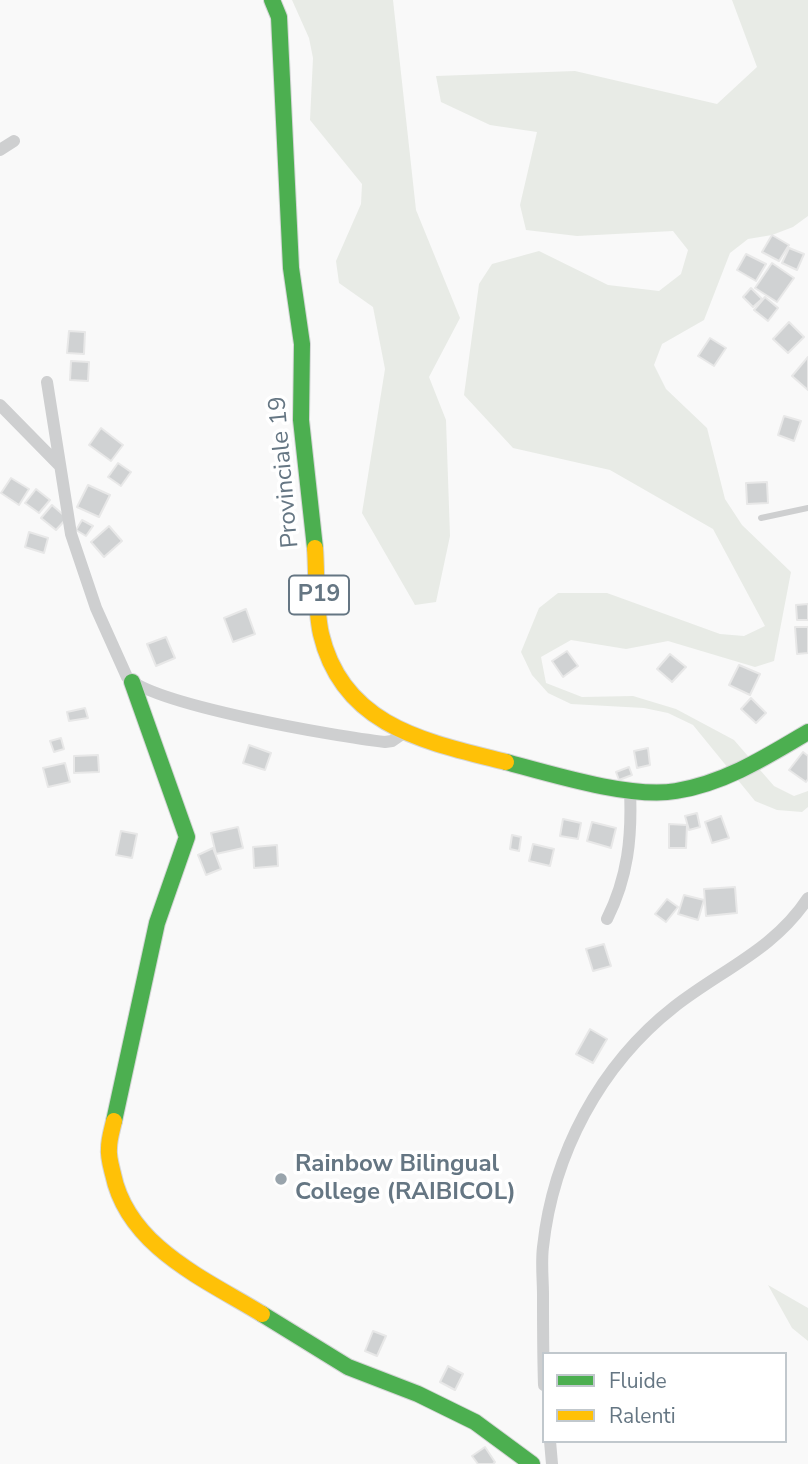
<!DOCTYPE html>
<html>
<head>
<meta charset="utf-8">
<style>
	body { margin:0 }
	#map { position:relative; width:808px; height:1464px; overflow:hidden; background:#f9f9f9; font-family:"Nunito Sans",sans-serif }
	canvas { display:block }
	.legend { position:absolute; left:542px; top:1352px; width:245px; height:91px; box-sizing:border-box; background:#fff; border:2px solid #c1c8cd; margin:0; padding:9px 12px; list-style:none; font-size:21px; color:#657683 }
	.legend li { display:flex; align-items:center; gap:14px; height:35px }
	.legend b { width:35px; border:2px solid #c1c8cd }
</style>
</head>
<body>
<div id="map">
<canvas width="808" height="1464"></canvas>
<ul class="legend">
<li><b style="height:9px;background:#4caf50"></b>Fluide</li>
<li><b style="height:9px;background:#ffc107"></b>Ralenti</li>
</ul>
</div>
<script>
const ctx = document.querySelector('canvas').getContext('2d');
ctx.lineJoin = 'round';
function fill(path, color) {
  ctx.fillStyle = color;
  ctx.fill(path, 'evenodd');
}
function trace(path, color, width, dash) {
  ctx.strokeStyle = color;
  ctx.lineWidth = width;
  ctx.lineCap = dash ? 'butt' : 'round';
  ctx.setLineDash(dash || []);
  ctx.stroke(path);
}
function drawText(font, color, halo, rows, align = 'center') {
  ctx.font = font + ' "Nunito Sans",sans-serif';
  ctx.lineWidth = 7;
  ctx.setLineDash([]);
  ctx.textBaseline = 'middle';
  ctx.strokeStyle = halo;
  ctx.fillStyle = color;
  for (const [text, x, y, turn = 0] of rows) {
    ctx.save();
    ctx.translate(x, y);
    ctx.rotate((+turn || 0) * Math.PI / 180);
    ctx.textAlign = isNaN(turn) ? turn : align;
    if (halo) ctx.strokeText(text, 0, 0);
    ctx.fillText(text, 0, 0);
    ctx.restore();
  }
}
const green = new Path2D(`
	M 292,0 L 393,0 L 416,210 L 460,318 L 429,377 L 446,420 L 450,536 L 436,602 L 415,605 L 362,513 L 385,369 L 373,307 L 339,283 L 336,261 L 361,204 L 362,184 L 310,120 L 313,58 L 309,38 Z
	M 732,0 L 808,0 L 808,216 L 793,227 L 772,235 L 748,239 L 730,253 L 704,320 L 662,344 L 654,365 L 666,389 L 707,428 L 725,499 L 742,525 L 791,572 L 774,661 L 755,667 L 668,641 L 626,649 L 571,640 L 541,657 L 546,683 L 582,697 L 633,696 L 676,709 L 734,740 L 774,786 L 794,796 L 808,791 L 808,807 L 802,812 L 777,810 L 755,801 L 693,725 L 668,713 L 644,708 L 571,704 L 548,693 L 532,675 L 521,652 L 539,608 L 558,593 L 607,593 L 720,634 L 744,636 L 765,626 L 713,529 L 610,470 L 513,448 L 464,395 L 479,284 L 492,264 L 539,251 L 608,285 L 659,291 L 681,274 L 688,250 L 673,231 L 577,236 L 526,230 L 520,205 L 537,132 L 490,125 L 441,102 L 436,76 L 575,71 L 717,104 L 757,67 Z
	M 768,1285 L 808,1308 L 808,1341 L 792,1328 Z`);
const building = new Path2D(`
	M 772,235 L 789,245 L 779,261 L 762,252 Z
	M 789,248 L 804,254 L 797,270 L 782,263 Z
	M 746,254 L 766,264 L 756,281 L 737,270 Z
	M 772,263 L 794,278 L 777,302 L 755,288 Z
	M 751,288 L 762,299 L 753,307 L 743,297 Z
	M 765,297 L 778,308 L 768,321 L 754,310 Z
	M 789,322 L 804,337 L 788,353 L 773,339 Z
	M 69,331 L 85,332 L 84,354 L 67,353 Z
	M 710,338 L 726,348 L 714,366 L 698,356 Z
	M 808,357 L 808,390 L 792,376 Z
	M 71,361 L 89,362 L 88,381 L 70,380 Z
	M 784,416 L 801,421 L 794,441 L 778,435 Z
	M 101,428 L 123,445 L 111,461 L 89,445 Z
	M 118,463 L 131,472 L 121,486 L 108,477 Z
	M 11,478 L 29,489 L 19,505 L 1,493 Z
	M 767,482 L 768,503 L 747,504 L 746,483 Z
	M 88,485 L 110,495 L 99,517 L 77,507 Z
	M 36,489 L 50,500 L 39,513 L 25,503 Z
	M 52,505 L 67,518 L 56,530 L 41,518 Z
	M 82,520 L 93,526 L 86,536 L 76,530 Z
	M 109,526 L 122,541 L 104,557 L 91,542 Z
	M 29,532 L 48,538 L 44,553 L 25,547 Z
	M 808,604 L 808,620 L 797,620 L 796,605 Z
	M 246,609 L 255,634 L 233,642 L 224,618 Z
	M 795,627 L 808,627 L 808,653 L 797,654 Z
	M 166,637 L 175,658 L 156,666 L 147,644 Z
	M 567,651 L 578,666 L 563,677 L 552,661 Z
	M 670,654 L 686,667 L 672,682 L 657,669 Z
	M 739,665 L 760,674 L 750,695 L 729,685 Z
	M 751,698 L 766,713 L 756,723 L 741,709 Z
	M 85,708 L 88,718 L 69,721 L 67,712 Z
	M 61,738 L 64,749 L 54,752 L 50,741 Z
	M 249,745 L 271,753 L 265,770 L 243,763 Z
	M 648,748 L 650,765 L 637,768 L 634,751 Z
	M 803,752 L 808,756 L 808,779 L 806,782 L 789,770 Z
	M 98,755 L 99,772 L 74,773 L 74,756 Z
	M 65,763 L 70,782 L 48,787 L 43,768 Z
	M 629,767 L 632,775 L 619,780 L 616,772 Z
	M 697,813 L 700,827 L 689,830 L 685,816 Z
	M 721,816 L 729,838 L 712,843 L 705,822 Z
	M 563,819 L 581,823 L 578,839 L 560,836 Z
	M 592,822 L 616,828 L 611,848 L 587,841 Z
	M 669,824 L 687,825 L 686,848 L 669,848 Z
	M 238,827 L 243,848 L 216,854 L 211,833 Z
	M 121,831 L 137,834 L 132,858 L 116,855 Z
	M 512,835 L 521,837 L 519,851 L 510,849 Z
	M 533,844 L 554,849 L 550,866 L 529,861 Z
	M 277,845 L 278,866 L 254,868 L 253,847 Z
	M 213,848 L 221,869 L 206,875 L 198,855 Z
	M 735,887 L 737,913 L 706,916 L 704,889 Z
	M 684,895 L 704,900 L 698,920 L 678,914 Z
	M 667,899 L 678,907 L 666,922 L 655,914 Z
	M 604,944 L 611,966 L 593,971 L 586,949 Z
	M 590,1029 L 607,1039 L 593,1063 L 576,1054 Z
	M 373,1331 L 386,1336 L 377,1356 L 365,1351 Z
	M 448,1366 L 463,1374 L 455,1390 L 440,1382 Z
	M 485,1447 L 495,1462 L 493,1464 L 478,1464 L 472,1456 Z`);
const lane = new Path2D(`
	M 761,518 L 808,508`);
const street = new Path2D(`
	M 0,150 L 14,141
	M 47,382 L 71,534 L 96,608 L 127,677 C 153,705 339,737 385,742 L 392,741 L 405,732
	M 0,405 L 59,465
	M 607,919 C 628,877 632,837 630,791
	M 544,1385 C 543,1355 543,1325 543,1295 C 543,1279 541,1263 543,1247 C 553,1154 600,1065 674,1007 C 721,970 774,950 808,898
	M 550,1441 L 552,1464`);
const fast = new Path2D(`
	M 272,0 L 279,17 L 291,268 L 302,344 L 301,420 L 315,548
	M 506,762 C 551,774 632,799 676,791 C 725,783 766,757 808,732
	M 114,1121 L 157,923 L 187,837 L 132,682
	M 262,1314 L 348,1367 L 418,1394 L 475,1422 L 532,1464`);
const slow = new Path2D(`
	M 315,548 C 317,576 315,607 321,634 C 343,727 427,742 506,762
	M 114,1121 C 112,1130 109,1139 109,1148 C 108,1156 111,1166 113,1174 C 128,1247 205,1279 262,1314`);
const markers = [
	[281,1179,7,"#99a4ac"]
];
const shields = [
	[319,595,60]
];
const shieldNames = [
	["P19",319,595]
];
const streetNames = [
	["Provinciale 19",285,472,-95]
];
const poiNames = [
	["Rainbow Bilingual",295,1165],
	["College (RAIBICOL)",295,1193]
];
fill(green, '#e8ebe6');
fill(building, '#d0d2d3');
trace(building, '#e8e8e8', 2);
trace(fast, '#d5d6d7', 18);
trace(slow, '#d5d6d7', 18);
trace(lane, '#cecfd0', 6);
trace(street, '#cecfd0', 12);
trace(fast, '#4caf50', 16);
trace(slow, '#ffc107', 16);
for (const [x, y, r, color] of markers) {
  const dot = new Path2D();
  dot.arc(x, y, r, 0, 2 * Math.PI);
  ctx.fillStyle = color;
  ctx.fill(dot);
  trace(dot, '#fff', 2.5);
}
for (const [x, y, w] of shields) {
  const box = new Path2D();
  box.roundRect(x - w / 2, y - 19.5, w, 39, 5);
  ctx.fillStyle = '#fff';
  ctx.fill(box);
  trace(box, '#657683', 2);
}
drawText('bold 23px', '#657683', null, shieldNames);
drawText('24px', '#657683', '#fff', streetNames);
drawText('bold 24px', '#657683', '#fff', poiNames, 'left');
</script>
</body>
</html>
